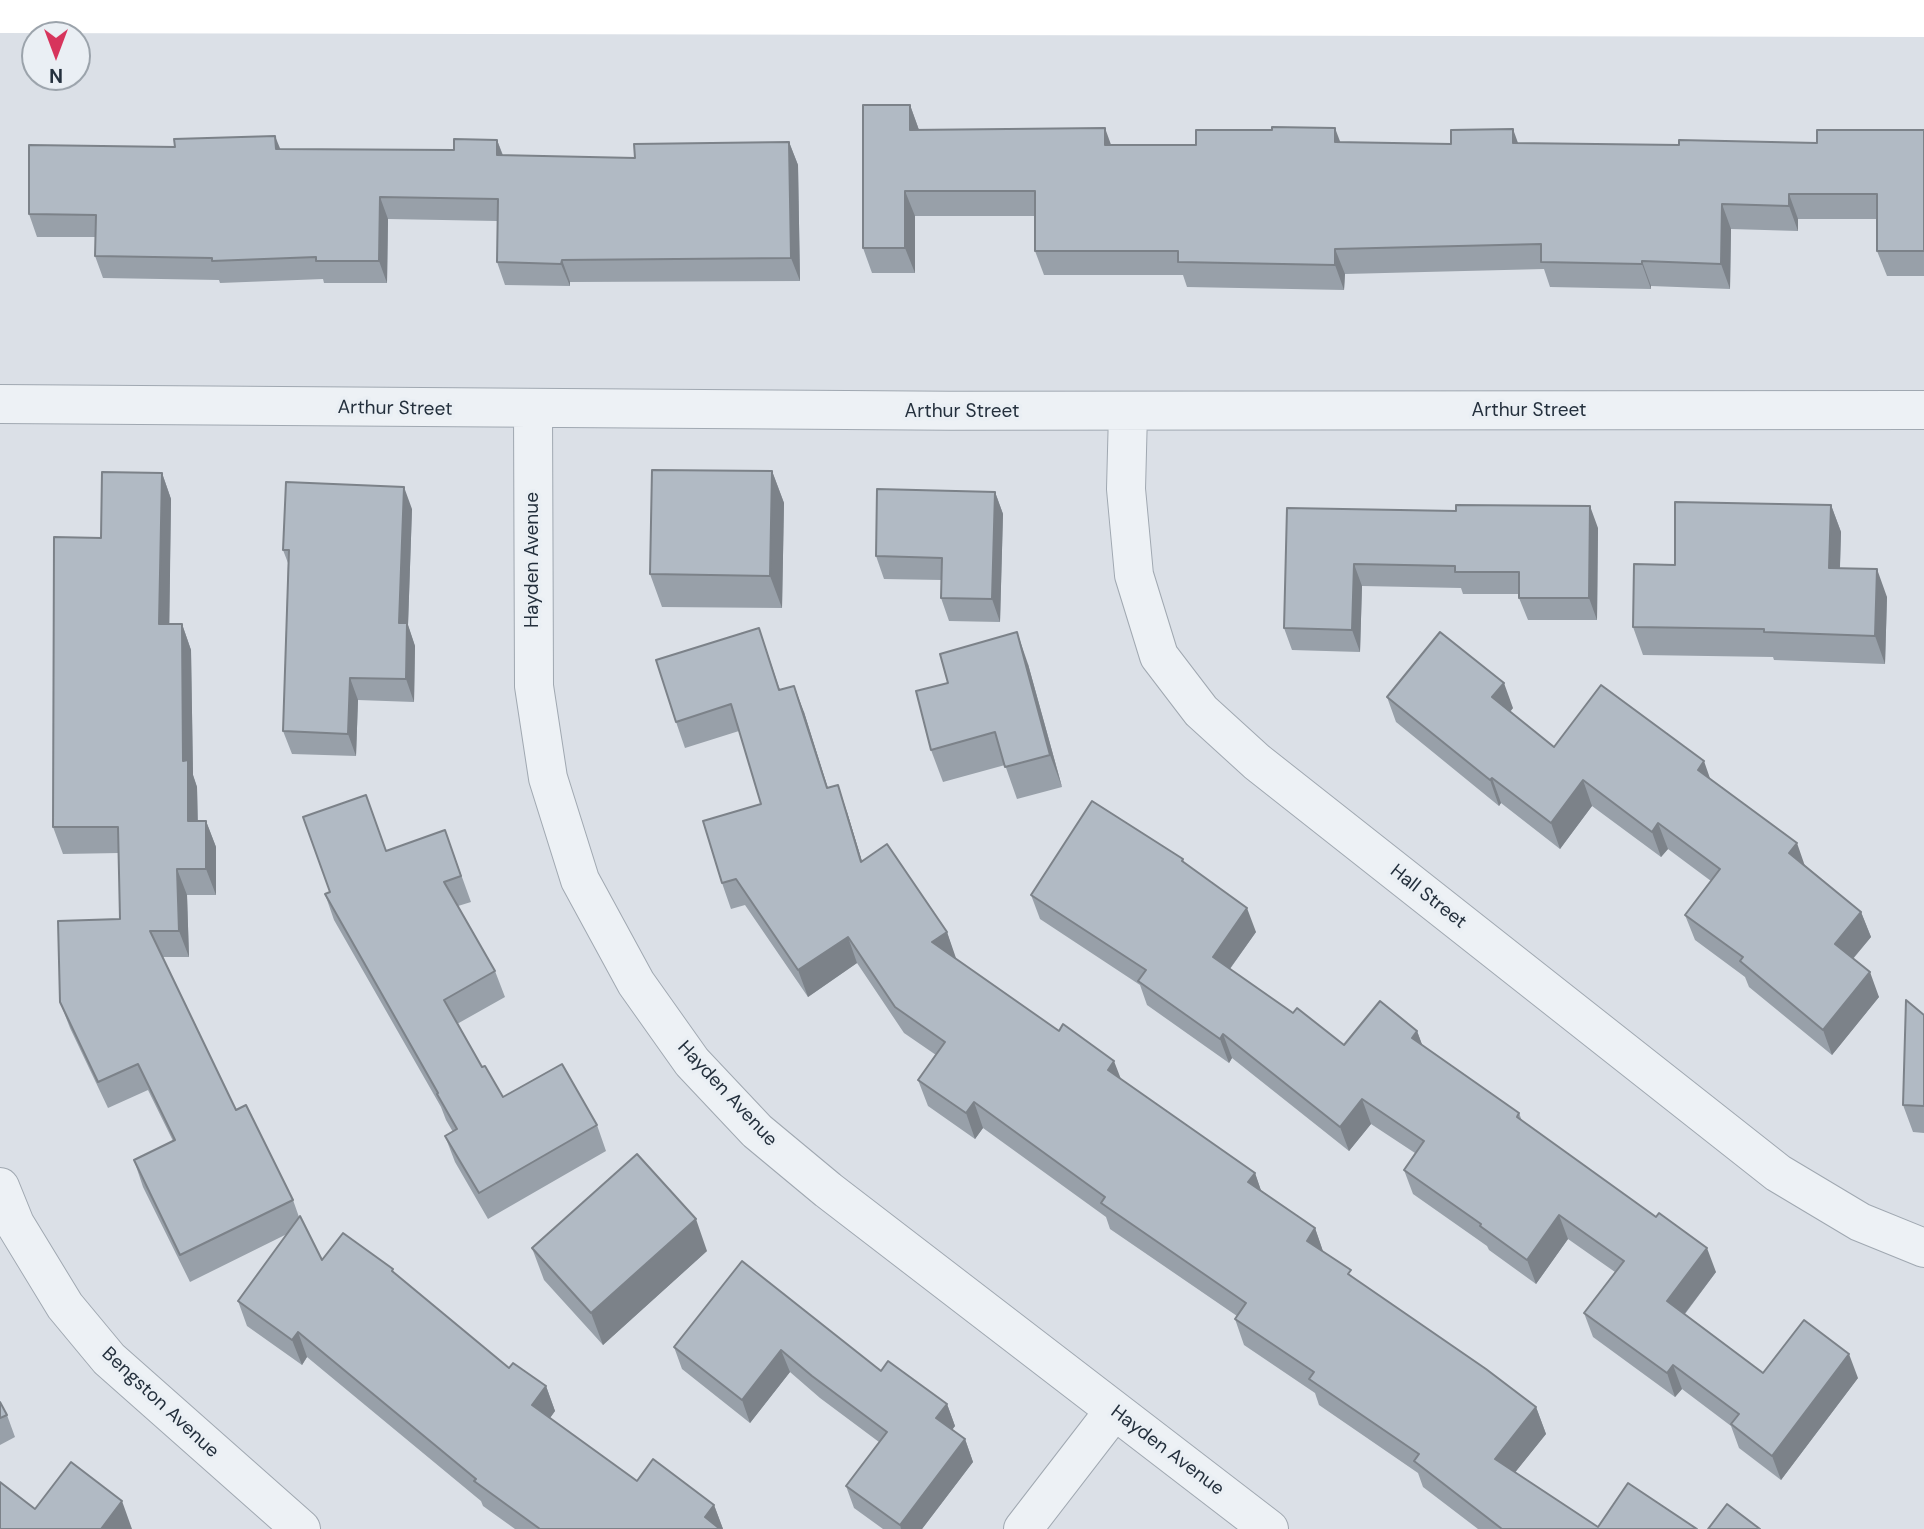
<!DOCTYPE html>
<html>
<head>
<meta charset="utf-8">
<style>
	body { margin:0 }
	#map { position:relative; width:1924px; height:1529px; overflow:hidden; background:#dbe0e7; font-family:"DM Sans",sans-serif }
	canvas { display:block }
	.north { position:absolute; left:21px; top:21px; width:70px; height:70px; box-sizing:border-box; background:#eaeff4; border:2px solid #9ba3ab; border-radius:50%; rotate:180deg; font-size:19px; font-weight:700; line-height:28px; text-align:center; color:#24303d }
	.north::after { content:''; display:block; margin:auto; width:24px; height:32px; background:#d7345c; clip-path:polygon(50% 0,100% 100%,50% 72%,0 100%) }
</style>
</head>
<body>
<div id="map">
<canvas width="1924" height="1529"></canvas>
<div class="north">N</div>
</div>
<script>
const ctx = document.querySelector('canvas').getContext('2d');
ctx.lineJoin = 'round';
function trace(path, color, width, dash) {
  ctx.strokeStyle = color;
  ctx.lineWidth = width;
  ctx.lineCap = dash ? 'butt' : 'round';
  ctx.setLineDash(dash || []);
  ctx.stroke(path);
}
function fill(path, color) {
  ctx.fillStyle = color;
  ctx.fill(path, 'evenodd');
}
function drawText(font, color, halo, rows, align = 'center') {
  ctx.font = font + ' "DM Sans",sans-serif';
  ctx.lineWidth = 7;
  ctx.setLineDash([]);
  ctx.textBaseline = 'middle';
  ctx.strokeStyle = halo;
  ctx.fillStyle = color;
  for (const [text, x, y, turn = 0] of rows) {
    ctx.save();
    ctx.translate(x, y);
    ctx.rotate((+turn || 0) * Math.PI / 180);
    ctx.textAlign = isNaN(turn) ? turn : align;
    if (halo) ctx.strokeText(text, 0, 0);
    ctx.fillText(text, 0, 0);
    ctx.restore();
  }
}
const minor = new Path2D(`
	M 0,404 C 641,412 1283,412 1924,410
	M 533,410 L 534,686 L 548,778 L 580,880 L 636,983 L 692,1062 L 757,1131 L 828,1190 L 1269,1529
	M 1128,413 L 1126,489 L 1134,575 L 1159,656 L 1201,711 L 1257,762 L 1778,1173 L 1860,1222 L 1924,1248
	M 0,1187 L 15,1224 L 65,1306 L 109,1359 L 301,1529
	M 1023,1529 L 1114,1411`);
const secondary = new Path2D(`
	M 0,14 L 1924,18`);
const wall = new Path2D(`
	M 910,105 L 919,130 L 1111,145 L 1196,145 L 1340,142 L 1451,144 L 1518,143 L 1679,145 L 1817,143 L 1924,130 L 1924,276 L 1887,276 L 1877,251 L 1877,219 L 1798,219 L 1798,231 L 1731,229 L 1730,289 L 1651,286 L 1651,289 L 1550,287 L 1544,269 L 1345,274 L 1344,290 L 1187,287 L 1183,275 L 1044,275 L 1035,251 L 1035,216 L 915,216 L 915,273 L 872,273 L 863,248 Z
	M 497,140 L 503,155 L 635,158 L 789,142 L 798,165 L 800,281 L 570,282 L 570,286 L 505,285 L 497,262 L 497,221 L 388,219 L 387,283 L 324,283 L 323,279 L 220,283 L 219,280 L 103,278 L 95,256 L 95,237 L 37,237 L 29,214 L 280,149 L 454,150 Z
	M 772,471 L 784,503 L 782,608 L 662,607 L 650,574 Z
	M 162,473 L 171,499 L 169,624 L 182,624 L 191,650 L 193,775 L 197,787 L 198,821 L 206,821 L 216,847 L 216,895 L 187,895 L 189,957 L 162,957 L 236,1110 L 293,1200 L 299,1217 L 322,1260 L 395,1274 L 509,1368 L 546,1386 L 555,1411 L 550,1418 L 637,1481 L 714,1505 L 723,1529 L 515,1529 L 483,1506 L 481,1501 L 307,1357 L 302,1365 L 247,1326 L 238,1301 L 287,1234 L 190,1282 L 143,1187 L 134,1160 L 173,1141 L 148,1090 L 108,1108 L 70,1028 L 60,1002 L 120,919 L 119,853 L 63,854 L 53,827 L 101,538 Z
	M 995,492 L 1003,514 L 1000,622 L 949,621 L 941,598 L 942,580 L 884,579 L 876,556 Z
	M 1831,505 L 1841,532 L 1840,568 L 1887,597 L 1885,664 L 1774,660 L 1773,657 L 1643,655 L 1633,627 L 1675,565 Z
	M 1287,508 L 1456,511 L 1598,528 L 1597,620 L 1528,620 L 1519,598 L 1519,594 L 1463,594 L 1461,588 L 1362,586 L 1360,652 L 1292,650 L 1284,628 Z
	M 412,509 L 408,625 L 415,646 L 414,702 L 358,700 L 356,756 L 292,754 L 283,731 L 288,563 L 283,550 Z
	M 759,628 L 780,690 L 804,712 L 828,788 L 847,812 L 862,861 L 947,932 L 955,958 L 1121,1079 L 1255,1173 L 1261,1191 L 1315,1228 L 1323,1252 L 1354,1278 L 1536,1407 L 1546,1434 L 1515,1472 L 1598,1527 L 1697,1529 L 1478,1529 L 1423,1487 L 1418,1473 L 1319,1405 L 1315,1393 L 1244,1345 L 1235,1319 L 1237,1316 L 1110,1229 L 1106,1217 L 983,1128 L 975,1139 L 928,1106 L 918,1080 L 936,1055 L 904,1033 L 857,963 L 808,997 L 745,905 L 731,909 L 722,883 L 761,804 L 739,731 L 685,748 L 676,722 Z
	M 1028,664 L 1062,787 L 1017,799 L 1005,765 L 943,782 L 931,750 Z
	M 1387,697 L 1513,708 L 1510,712 L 1554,747 L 1711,779 L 1806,866 L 1861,912 L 1871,937 L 1853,959 L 1879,997 L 1832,1055 L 1749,987 L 1745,977 L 1695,940 L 1685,915 L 1711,881 L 1668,849 L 1661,857 L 1592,806 L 1560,849 L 1501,803 L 1499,806 L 1396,722 Z
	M 445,830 L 471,902 L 458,906 L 495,971 L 505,997 L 457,1024 L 482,1067 L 503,1097 L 597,1125 L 606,1151 L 488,1219 L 455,1162 L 445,1136 L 453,1132 L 446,1120 L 441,1107 L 334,920 L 325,894 L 330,892 L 387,851 Z
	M 1183,859 L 1184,863 L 1256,932 L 1230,969 L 1293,1013 L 1344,1045 L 1417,1031 L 1422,1045 L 1519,1113 L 1522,1121 L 1716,1272 L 1685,1314 L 1763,1373 L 1858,1378 L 1781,1480 L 1739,1448 L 1731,1426 L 1682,1389 L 1675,1397 L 1593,1337 L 1584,1313 L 1615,1272 L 1568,1239 L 1536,1284 L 1489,1250 L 1487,1246 L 1413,1194 L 1404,1170 L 1415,1153 L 1371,1124 L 1349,1151 L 1232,1058 L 1229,1063 L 1147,1005 L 1140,985 L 1040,919 L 1031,895 Z
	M 1924,1015 L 1924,1133 L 1913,1132 L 1903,1105 Z
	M 532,1248 L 707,1251 L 603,1345 L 544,1280 Z
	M 742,1261 L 881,1371 L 947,1404 L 955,1426 L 952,1430 L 965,1439 L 973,1462 L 922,1529 L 883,1529 L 854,1508 L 846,1486 L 879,1442 L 820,1398 L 790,1372 L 750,1423 L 682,1369 L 674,1347 Z
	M 0,1402 L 7,1415 L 15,1437 L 0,1445 Z`);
const shadedWall = new Path2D(`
	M 910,105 L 919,130 L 910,130 Z
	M 1105,128 L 1114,153 L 1105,145 Z
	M 1335,128 L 1344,152 L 1335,142 Z
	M 1513,129 L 1522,154 L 1513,143 Z
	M 275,136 L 284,158 L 276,149 Z
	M 497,140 L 505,162 L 497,155 Z
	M 789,142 L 798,165 L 800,281 L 791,258 Z
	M 905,191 L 915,216 L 915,273 L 905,248 Z
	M 1789,194 L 1798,219 L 1798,231 L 1789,206 Z
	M 380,197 L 388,219 L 387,283 L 379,261 Z
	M 1722,204 L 1731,229 L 1730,289 L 1721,264 Z
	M 1335,249 L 1345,274 L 1344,290 L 1335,265 Z
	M 562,260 L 570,282 L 570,286 L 561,264 Z
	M 1642,261 L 1651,286 L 1651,289 L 1642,264 Z
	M 772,471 L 784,503 L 782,608 L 770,576 Z
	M 162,473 L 171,499 L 169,650 L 159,624 Z
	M 404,487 L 412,509 L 408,625 L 415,646 L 414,702 L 406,679 L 399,623 Z
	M 995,492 L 1003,514 L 1000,622 L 992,599 Z
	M 1831,505 L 1841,532 L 1839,595 L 1829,568 Z
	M 1590,506 L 1598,528 L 1597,620 L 1589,598 Z
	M 1354,564 L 1362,586 L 1360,652 L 1352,630 Z
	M 1877,569 L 1887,597 L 1885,664 L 1875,636 Z
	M 182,624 L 191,650 L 193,775 L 197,787 L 198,847 L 188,821 L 183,761 Z
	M 1017,632 L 1028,664 L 1062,787 L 1050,755 Z
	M 350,678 L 358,700 L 356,756 L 348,734 Z
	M 1504,683 L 1513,708 L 1501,722 L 1492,697 Z
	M 794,686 L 804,712 L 836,815 L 827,788 Z
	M 1704,761 L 1713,787 L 1698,770 Z
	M 1492,778 L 1501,803 L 1499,806 L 1490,780 Z
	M 1583,780 L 1592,806 L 1560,849 L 1551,823 Z
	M 838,785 L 847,812 L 870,888 L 861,862 Z
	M 206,821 L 216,847 L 216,895 L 206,869 Z
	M 1658,823 L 1668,849 L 1661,857 L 1652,832 Z
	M 1797,843 L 1806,869 L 1789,853 Z
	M 177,869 L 187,895 L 189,957 L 179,931 Z
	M 1247,908 L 1256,932 L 1221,981 L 1213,957 Z
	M 1861,912 L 1871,937 L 1844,969 L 1835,944 Z
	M 947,932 L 956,958 L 941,968 L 932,942 Z
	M 848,937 L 857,963 L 808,997 L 798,970 Z
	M 1870,972 L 1879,997 L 1832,1055 L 1823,1030 Z
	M 1417,1031 L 1426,1055 L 1412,1038 Z
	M 1223,1034 L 1232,1058 L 1229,1063 L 1220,1039 Z
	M 1114,1061 L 1124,1087 L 1108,1070 Z
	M 1362,1099 L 1371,1124 L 1349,1151 L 1340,1127 Z
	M 974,1102 L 983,1128 L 975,1139 L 966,1113 Z
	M 1255,1173 L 1264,1199 L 1248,1182 Z
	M 1559,1215 L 1568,1239 L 1536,1284 L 1527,1260 Z
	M 696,1219 L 707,1251 L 603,1345 L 591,1313 Z
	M 1315,1228 L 1324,1254 L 1307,1241 Z
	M 1707,1248 L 1716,1272 L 1676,1325 L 1667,1301 Z
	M 298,1332 L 307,1357 L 302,1365 L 292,1340 Z
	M 781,1350 L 790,1372 L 750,1423 L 742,1400 Z
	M 1849,1354 L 1858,1378 L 1781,1480 L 1772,1456 Z
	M 1673,1365 L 1682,1389 L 1675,1397 L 1667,1373 Z
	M 546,1386 L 555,1411 L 542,1429 L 532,1405 Z
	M 947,1404 L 955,1426 L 944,1440 L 936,1418 Z
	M 1536,1407 L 1546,1434 L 1505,1485 L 1495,1459 Z
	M 965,1439 L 973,1462 L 922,1529 L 901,1529 L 900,1525 Z
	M 122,1501 L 132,1529 L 101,1529 Z
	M 714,1505 L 723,1529 L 710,1529 L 705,1517 Z`);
const building = new Path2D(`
	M 863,105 L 910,105 L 910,130 L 1105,128 L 1105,145 L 1196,145 L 1196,130 L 1272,130 L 1272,127 L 1335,128 L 1335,142 L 1451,144 L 1451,130 L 1513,129 L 1513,143 L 1679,145 L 1679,140 L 1817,143 L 1817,130 L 1924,130 L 1924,251 L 1877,251 L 1877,194 L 1789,194 L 1789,206 L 1722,204 L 1721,264 L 1642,261 L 1642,264 L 1541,262 L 1541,244 L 1335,249 L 1335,265 L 1178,262 L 1178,251 L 1035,251 L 1035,191 L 905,191 L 905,248 L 863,248 Z
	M 275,136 L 276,149 L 454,150 L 454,139 L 497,140 L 497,155 L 635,158 L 634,144 L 789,142 L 791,258 L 562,260 L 561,264 L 497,262 L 498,199 L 380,197 L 379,261 L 316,261 L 316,257 L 212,261 L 212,258 L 95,256 L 96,215 L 29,214 L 29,145 L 175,147 L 174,139 Z
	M 652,470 L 772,471 L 770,576 L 650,574 Z
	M 102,472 L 162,473 L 159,624 L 182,624 L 183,761 L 188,760 L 188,821 L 206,821 L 206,869 L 177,869 L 179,931 L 150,931 L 236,1110 L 246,1105 L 293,1200 L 180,1255 L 134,1160 L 175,1140 L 138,1064 L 98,1082 L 60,1002 L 58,921 L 120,919 L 118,827 L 53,827 L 54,537 L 101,538 Z
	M 286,482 L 404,487 L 399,623 L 407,623 L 406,679 L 350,678 L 348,734 L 283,731 L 289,550 L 283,550 Z
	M 877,489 L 995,492 L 992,599 L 941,598 L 942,558 L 876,556 Z
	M 1675,502 L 1831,505 L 1829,568 L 1877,569 L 1875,636 L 1764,632 L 1764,629 L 1633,627 L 1634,564 L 1675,565 Z
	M 1456,505 L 1590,506 L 1589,598 L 1519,598 L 1519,572 L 1455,572 L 1455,566 L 1354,564 L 1352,630 L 1284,628 L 1287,508 L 1456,511 Z
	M 759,628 L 779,690 L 794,686 L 827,788 L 838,785 L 861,862 L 887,844 L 947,932 L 932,942 L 1059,1031 L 1063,1024 L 1114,1061 L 1108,1070 L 1255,1173 L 1248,1182 L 1315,1228 L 1307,1241 L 1351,1270 L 1348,1274 L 1486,1369 L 1536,1407 L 1495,1459 L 1598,1527 L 1628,1483 L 1697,1529 L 1502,1529 L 1414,1461 L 1419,1454 L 1309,1379 L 1314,1372 L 1235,1319 L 1246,1303 L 1101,1203 L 1105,1197 L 974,1102 L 966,1113 L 918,1080 L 945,1042 L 895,1007 L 848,937 L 798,970 L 736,879 L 722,883 L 703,821 L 761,804 L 731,704 L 676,722 L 656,660 Z
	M 1017,632 L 1050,755 L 1005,767 L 995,732 L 931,750 L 916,691 L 948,683 L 940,654 Z
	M 1440,632 L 1504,683 L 1492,697 L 1554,747 L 1601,685 L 1704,761 L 1698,770 L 1797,843 L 1789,853 L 1861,912 L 1835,944 L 1870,972 L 1823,1030 L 1740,961 L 1743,957 L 1685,915 L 1720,869 L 1658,823 L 1652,832 L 1583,780 L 1551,823 L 1492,778 L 1490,780 L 1387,697 Z
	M 366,795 L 386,851 L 445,830 L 461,876 L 444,882 L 495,971 L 444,1000 L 482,1067 L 485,1066 L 503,1097 L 562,1064 L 597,1125 L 479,1193 L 445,1136 L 457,1129 L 437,1094 L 438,1093 L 325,894 L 330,892 L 303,817 Z
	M 1092,801 L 1183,859 L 1182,861 L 1247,908 L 1213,957 L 1293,1013 L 1297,1008 L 1344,1045 L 1380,1001 L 1417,1031 L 1412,1038 L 1519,1113 L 1517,1117 L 1656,1217 L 1659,1213 L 1707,1248 L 1667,1301 L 1763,1373 L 1804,1320 L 1849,1354 L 1772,1456 L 1731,1424 L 1739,1414 L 1673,1365 L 1667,1373 L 1584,1313 L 1624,1261 L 1559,1215 L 1527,1260 L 1480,1226 L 1481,1224 L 1404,1170 L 1424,1141 L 1362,1099 L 1340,1127 L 1223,1034 L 1220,1039 L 1138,981 L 1146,970 L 1031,895 Z
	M 1906,1000 L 1924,1015 L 1924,1106 L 1903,1105 Z
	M 637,1154 L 696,1219 L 591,1313 L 532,1248 Z
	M 300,1216 L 322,1260 L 343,1233 L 393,1269 L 392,1271 L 509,1368 L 513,1363 L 546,1386 L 532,1405 L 637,1481 L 653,1459 L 714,1505 L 705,1517 L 720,1529 L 540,1529 L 474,1481 L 476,1479 L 298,1332 L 292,1340 L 238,1301 Z
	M 742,1261 L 881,1371 L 888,1361 L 947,1404 L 936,1418 L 965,1439 L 900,1525 L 846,1486 L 887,1432 L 812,1376 L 781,1350 L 742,1400 L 674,1347 Z
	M 0,1402 L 7,1415 L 0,1418 Z
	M 71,1462 L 122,1501 L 101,1529 L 0,1529 L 0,1482 L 35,1509 Z
	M 1727,1504 L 1760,1529 L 1708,1529 Z`);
const streetNames = [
	["Arthur Street",395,409,1],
	["Arthur Street",1529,411],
	["Arthur Street",962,412],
	["Hayden Avenue",533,560,-90],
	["Hall Street",1428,897,38],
	["Hayden Avenue",727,1094,47],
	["Bengston Avenue",160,1403,43],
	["Hayden Avenue",1167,1451,37]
];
trace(minor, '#a0a8b1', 40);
trace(minor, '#edf1f5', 38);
trace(secondary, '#fff', 38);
fill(wall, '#98a0a9');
fill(shadedWall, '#7c8289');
fill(building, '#b1bac4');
trace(building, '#7c8289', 2);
drawText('19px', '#24303d', '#eaeff4', streetNames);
</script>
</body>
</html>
